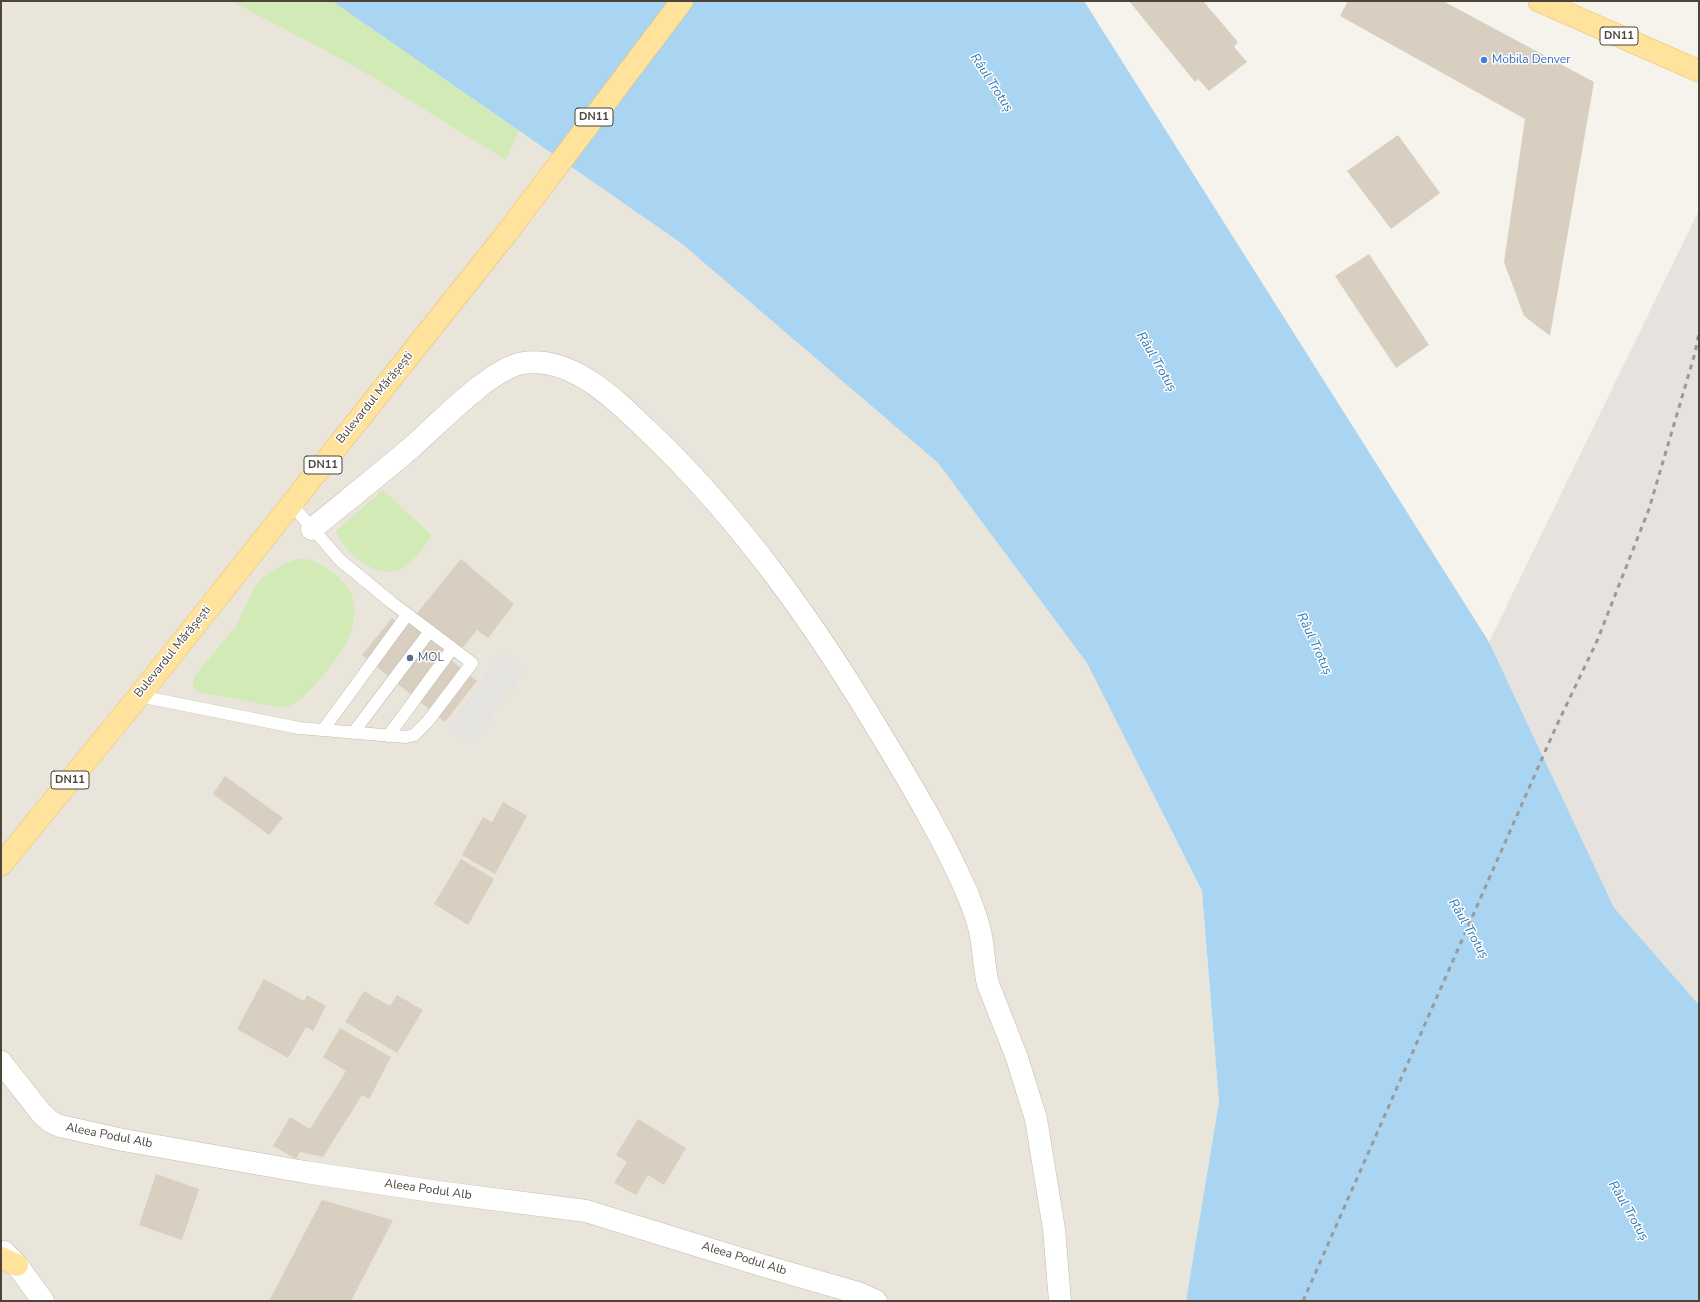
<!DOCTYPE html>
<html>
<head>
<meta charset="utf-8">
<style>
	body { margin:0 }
	#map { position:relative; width:1700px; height:1302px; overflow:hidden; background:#f6f3ec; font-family:"Nunito Sans",sans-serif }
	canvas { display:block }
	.frame { position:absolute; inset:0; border:2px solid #4b4439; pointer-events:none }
</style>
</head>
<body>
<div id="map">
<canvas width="1700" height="1302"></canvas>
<div class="frame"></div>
</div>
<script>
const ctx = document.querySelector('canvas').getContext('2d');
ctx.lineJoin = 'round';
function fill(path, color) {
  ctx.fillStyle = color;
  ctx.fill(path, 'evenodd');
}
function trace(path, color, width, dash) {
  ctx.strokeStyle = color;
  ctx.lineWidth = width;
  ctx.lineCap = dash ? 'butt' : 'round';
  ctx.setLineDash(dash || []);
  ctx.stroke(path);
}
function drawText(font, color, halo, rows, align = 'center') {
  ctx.font = font + ' "Nunito Sans",sans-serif';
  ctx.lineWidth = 3;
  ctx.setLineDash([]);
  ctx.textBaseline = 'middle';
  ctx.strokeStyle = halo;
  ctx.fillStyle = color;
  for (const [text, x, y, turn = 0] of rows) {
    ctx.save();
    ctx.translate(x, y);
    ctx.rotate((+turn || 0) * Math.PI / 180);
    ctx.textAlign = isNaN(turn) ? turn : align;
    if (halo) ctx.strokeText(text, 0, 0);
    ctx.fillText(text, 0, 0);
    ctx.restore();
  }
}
const residential = new Path2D(`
	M 1,1 L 332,1 L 681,243 L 938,463 L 1087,663 L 1202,891 L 1219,1102 L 1186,1301 L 1,1301 Z`);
const industrial = new Path2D(`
	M 1699,210 L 1699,1005 L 1614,909 L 1489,642 Z`);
const green = new Path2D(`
	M 231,1 L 332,1 L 519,131 L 506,160 L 351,64 Z
	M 383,490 L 432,536 C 423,546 415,561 402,568 C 377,582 345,553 336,531 Z
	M 302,558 C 316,560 326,567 337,576 C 342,581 349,588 352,595 C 357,607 353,628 348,640 C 342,654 307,698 293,704 C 288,707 283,707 278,707 L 198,692 L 193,687 L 194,677 L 236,626 L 255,586 L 262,578 L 283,564 Z`);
const parking = new Path2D(`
	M 503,651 L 506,658 L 524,673 L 471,744 L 448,728 Z`);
const water = new Path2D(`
	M 332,1 L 1084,1 L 1489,642 L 1614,908 L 1699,1005 L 1699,1301 L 1186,1301 L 1219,1102 L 1202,891 L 1087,663 L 938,463 L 681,243 Z`);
const building = new Path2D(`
	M 1129,1 L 1203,1 L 1238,42 L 1234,47 L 1247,62 L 1209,91 L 1198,79 L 1195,82 Z
	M 1348,1 L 1443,1 L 1594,82 L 1550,336 L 1524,316 L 1504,262 L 1525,119 L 1340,16 Z
	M 1398,135 L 1440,193 L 1391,229 L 1347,171 Z
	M 1369,254 L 1429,345 L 1396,368 L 1335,276 Z
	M 461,559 L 514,604 L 488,638 L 477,630 L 452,661 L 477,681 L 445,722 L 362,655 L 392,618 L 405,628 Z
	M 225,776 L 283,818 L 269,835 L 213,794 Z
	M 503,802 L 527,816 L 495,874 L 462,855 L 483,817 L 492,822 Z
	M 461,859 L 494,879 L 468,925 L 434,904 Z
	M 264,979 L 304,1001 L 307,995 L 326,1006 L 313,1031 L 306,1027 L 288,1058 L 237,1029 Z
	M 364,991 L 390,1006 L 397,995 L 423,1010 L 397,1053 L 345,1022 Z
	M 340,1028 L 391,1057 L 369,1099 L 362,1095 L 323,1157 L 300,1152 L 296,1159 L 273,1146 L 290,1117 L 310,1129 L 346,1071 L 323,1057 Z
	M 638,1119 L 686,1148 L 664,1185 L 648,1175 L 636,1195 L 614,1183 L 627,1162 L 616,1155 Z
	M 156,1174 L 199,1189 L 182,1240 L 139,1225 Z
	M 322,1200 L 393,1220 L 351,1301 L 269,1301 Z`);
const lane = new Path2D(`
	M 139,696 L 299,728 L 406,737 L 414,735 L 428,721 L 472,663 L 391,602 L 340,560 L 291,504
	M 323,730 L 407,615
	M 353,733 L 430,631
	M 388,736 L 452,649`);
const street = new Path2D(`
	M 312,529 C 345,502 379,475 412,447 C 437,425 491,368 523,363 C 572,356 615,399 647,430 C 741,519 817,627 883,738 C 914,789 944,840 968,895 C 973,908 979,923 981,936 C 984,952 984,968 988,984 L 1017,1058 L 1036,1119 L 1054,1229 L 1060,1301
	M 1,1062 L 42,1114 L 51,1122 L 60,1126 L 123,1140 L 305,1172 L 438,1192 L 586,1211 L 761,1265 L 858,1293 L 876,1301
	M 4,1252 L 17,1265 L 43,1301`);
const primary = new Path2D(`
	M 1539,1 L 1699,71
	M 1,865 L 139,696 L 506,234 L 682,1
	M 1,1258 L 17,1265`);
const rail = new Path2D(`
	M 1303,1301 L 1555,729 L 1597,641 L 1649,509 L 1695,353 L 1699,333`);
const markers = [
	[1484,60,4,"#3f7fe0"],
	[410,658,4,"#5c6f8a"]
];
const shields = [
	[1619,36,38],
	[594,117,38],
	[323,465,38],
	[70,780,38]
];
const shieldNames = [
	["DN11",1619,36],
	["DN11",594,117],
	["DN11",323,465],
	["DN11",70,780]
];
const shopNames = [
	["Mobila Denver",1492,60]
];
const streetNames = [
	["Bulevardul Mărășești",375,398,-51],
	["Bulevardul Mărășești",173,652,-51],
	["Aleea Podul Alb",109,1136,11],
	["Aleea Podul Alb",428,1190,8],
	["Aleea Podul Alb",744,1259,17]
];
const serviceNames = [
	["MOL",418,658]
];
const waterNames = [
	["Râul Trotuș",991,83,57],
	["Râul Trotuș",1156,362,60],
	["Râul Trotuș",1314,644,65],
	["Râul Trotuș",1468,929,60],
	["Râul Trotuș",1628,1211,60]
];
fill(residential, '#eae5da');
fill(industrial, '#e6e2dd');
fill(green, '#d2eab5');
fill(parking, '#e5e3e0');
fill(water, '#a9d4f2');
fill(building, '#d8cfc1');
trace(lane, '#c2bbae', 13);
trace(street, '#c2bbae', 23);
trace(primary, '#e6c16a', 23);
trace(lane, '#fff', 12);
trace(street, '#fff', 22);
trace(primary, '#ffe39c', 22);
trace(rail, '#9a9a9a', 3, [5, 5]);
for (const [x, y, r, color] of markers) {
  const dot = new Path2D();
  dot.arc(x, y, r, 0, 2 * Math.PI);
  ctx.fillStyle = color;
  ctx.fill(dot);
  trace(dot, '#fff', 1.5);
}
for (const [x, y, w] of shields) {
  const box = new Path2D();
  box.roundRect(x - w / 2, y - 9, w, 18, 3);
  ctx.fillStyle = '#fff';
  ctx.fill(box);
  trace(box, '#4b4439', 1);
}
drawText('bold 11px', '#4b4439', null, shieldNames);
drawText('12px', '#366cbe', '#fff', shopNames, 'left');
drawText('12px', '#4b4439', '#fff', streetNames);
drawText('12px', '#4e5e75', '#fff', serviceNames, 'left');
drawText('italic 13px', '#2e7ab2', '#fff', waterNames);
</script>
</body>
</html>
